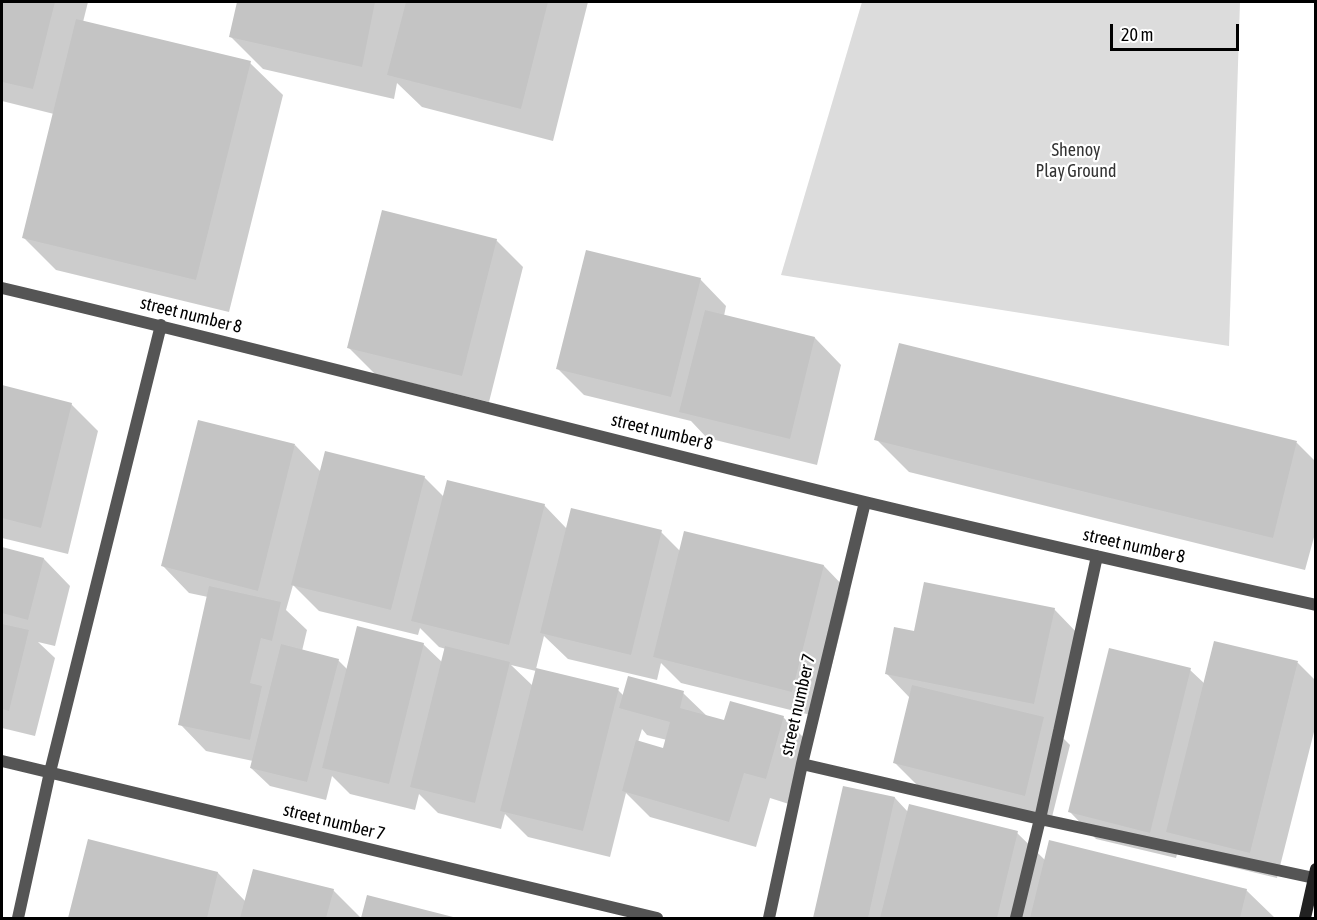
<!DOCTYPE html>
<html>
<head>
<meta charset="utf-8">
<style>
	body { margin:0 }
	#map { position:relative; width:1317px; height:920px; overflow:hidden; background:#fff; font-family:"Asap Condensed",sans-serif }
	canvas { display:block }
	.frame { position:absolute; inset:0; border:3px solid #000; pointer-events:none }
	.scale { position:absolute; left:1110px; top:24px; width:129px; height:27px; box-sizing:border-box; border:3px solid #000; border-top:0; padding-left:8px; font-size:18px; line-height:21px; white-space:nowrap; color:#000; -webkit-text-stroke:4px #fff; paint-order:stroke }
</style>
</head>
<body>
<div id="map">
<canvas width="1317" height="920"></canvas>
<div class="frame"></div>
<div class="scale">20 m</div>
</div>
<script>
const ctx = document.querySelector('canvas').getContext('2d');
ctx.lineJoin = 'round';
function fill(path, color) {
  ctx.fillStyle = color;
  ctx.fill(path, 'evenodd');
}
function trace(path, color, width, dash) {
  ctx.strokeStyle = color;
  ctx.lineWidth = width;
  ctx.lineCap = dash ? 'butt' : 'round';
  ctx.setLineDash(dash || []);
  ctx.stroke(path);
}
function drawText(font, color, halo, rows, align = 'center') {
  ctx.font = font + ' "Asap Condensed",sans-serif';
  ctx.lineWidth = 4.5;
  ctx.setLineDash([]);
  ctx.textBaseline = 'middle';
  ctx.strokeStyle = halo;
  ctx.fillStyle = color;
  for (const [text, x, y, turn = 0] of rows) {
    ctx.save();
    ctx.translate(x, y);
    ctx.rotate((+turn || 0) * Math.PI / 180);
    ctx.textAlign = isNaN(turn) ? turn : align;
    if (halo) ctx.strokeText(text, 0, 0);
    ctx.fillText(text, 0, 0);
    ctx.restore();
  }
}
const green = new Path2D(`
	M 862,2 L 1240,2 L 1229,346 L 781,275 Z`);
const shadow = new Path2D(`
	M 2,2 L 88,2 L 83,22 L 250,63 L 283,95 L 229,312 L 56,270 L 23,237 L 54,114 L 2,101 Z
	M 239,2 L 588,2 L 553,141 L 422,107 L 397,83 L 394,99 L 263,69 L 231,37 Z
	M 496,240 L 523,267 L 489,402 L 375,374 L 349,348 Z
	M 700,279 L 726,306 L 724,316 L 815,338 L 841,365 L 817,465 L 707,438 L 691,421 L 584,395 L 558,369 Z
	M 2,387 L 71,404 L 98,431 L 68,554 L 2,538 Z
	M 876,439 L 1297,443 L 1316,462 L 1316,530 L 1305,570 L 909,472 Z
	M 295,445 L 321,472 L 424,477 L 444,497 L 544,505 L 567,529 L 661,532 L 681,552 L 824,566 L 850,593 L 819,717 L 681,683 L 661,663 L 657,680 L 568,659 L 544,636 L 536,669 L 618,690 L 624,696 L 683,693 L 708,717 L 725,722 L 783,717 L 810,744 L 792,805 L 770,798 L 756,847 L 650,817 L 626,793 L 610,857 L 528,837 L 505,814 L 501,829 L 438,813 L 419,794 L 415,810 L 350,794 L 332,776 L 326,800 L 270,786 L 251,768 L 253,761 L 206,751 L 180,724 L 208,597 L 189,593 L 163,566 ZM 293,585 L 319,611 L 418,635 L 420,628 L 439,647 L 446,649 L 443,663 L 423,644 L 348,670 L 338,660 L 302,651 L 307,630 L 286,610 ZM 511,665 L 536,671 L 533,686 ZM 642,729 L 647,735 L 667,740 L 664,750 L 638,742 Z
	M 2,549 L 44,559 L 70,586 L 55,646 L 38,642 L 55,658 L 35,736 L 2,728 Z
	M 1054,609 L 1080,636 L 1061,730 L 1053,728 L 1070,745 L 1051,821 L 921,789 L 894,762 L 910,698 L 886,673 L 915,633 Z
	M 1215,643 L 1298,663 L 1316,681 L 1316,724 L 1277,878 L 1194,858 L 1180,843 L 1176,858 L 1096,839 L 1070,812 L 1190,670 L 1205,684 Z
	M 845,788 L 895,798 L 908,812 L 1017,833 L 1046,861 L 1246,890 L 1275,918 L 815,918 Z
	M 89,841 L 218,873 L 246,902 L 333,890 L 361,918 L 69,918 Z
	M 368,897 L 454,918 L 362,918 Z`);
const building = new Path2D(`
	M 2,2 L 55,2 L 33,89 L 2,82 Z
	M 237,2 L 375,2 L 362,67 L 229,37 Z
	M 406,2 L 548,2 L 521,109 L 387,75 Z
	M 76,19 L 251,61 L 196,280 L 22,238 Z
	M 382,210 L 497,239 L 462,376 L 347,348 Z
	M 586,250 L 701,278 L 671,397 L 556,369 Z
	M 705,310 L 815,337 L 790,439 L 679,412 Z
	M 899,343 L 1297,441 L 1273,538 L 874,440 Z
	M 2,385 L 72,403 L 41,528 L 2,518 Z
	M 198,420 L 295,444 L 258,591 L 161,566 Z
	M 325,451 L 425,476 L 391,610 L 291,585 Z
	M 447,480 L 545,504 L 509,645 L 411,621 Z
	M 571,508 L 662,530 L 631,655 L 540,633 Z
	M 684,531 L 824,565 L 792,692 L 653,657 Z
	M 2,547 L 44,558 L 28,620 L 2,613 Z
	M 924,582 L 1055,608 L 1034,704 L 885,674 L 894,627 L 914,631 Z
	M 209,586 L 281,602 L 272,641 L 261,638 L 250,683 L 262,686 L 250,740 L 178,725 Z
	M 2,624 L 29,630 L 9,711 L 2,709 Z
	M 357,626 L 424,643 L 389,784 L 322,768 Z
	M 1214,641 L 1298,661 L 1250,853 L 1166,832 Z
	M 281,644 L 339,659 L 307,782 L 250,768 Z
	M 445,646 L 510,662 L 475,803 L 410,787 Z
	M 1109,648 L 1191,668 L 1150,833 L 1068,812 Z
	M 536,668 L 619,688 L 583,831 L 500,811 Z
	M 628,676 L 684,691 L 680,708 L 724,720 L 730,701 L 784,716 L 766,779 L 744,773 L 729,822 L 622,791 L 636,740 L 663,748 L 670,722 L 619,708 Z
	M 912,685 L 1044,717 L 1025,796 L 893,763 Z
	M 843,786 L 895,797 L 868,918 L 813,918 Z
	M 909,804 L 1018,831 L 997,918 L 880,918 Z
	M 88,839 L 218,872 L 207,918 L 68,918 Z
	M 1049,840 L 1247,889 L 1240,918 L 1030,918 Z
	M 253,869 L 334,889 L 326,918 L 240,918 Z
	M 367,895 L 457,918 L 361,918 Z`);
const street = new Path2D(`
	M 2,288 C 290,356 577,432 865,502 C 1015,538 1165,572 1316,605
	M 2,761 L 657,918
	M 802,764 L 1040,819 L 1314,878
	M 18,918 L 50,772 L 161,325
	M 769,918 L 802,764 L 865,502
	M 1016,918 L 1040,819 L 1097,556`);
const secondary = new Path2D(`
	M 1305,918 L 1316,869`);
const parkNames = [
	["Shenoy",1076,150],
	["Play Ground",1076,171]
];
const streetNames = [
	["street number 8",191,315,14],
	["street number 8",662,432,14],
	["street number 8",1134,546,13],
	["street number 7",798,705,-77],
	["street number 7",334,822,14]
];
fill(green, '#dcdcdc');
fill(shadow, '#0003');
fill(building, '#c4c4c4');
trace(street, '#555', 12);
trace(secondary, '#222', 12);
drawText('18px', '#333', '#fff', parkNames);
drawText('18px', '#000', '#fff', streetNames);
</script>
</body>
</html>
